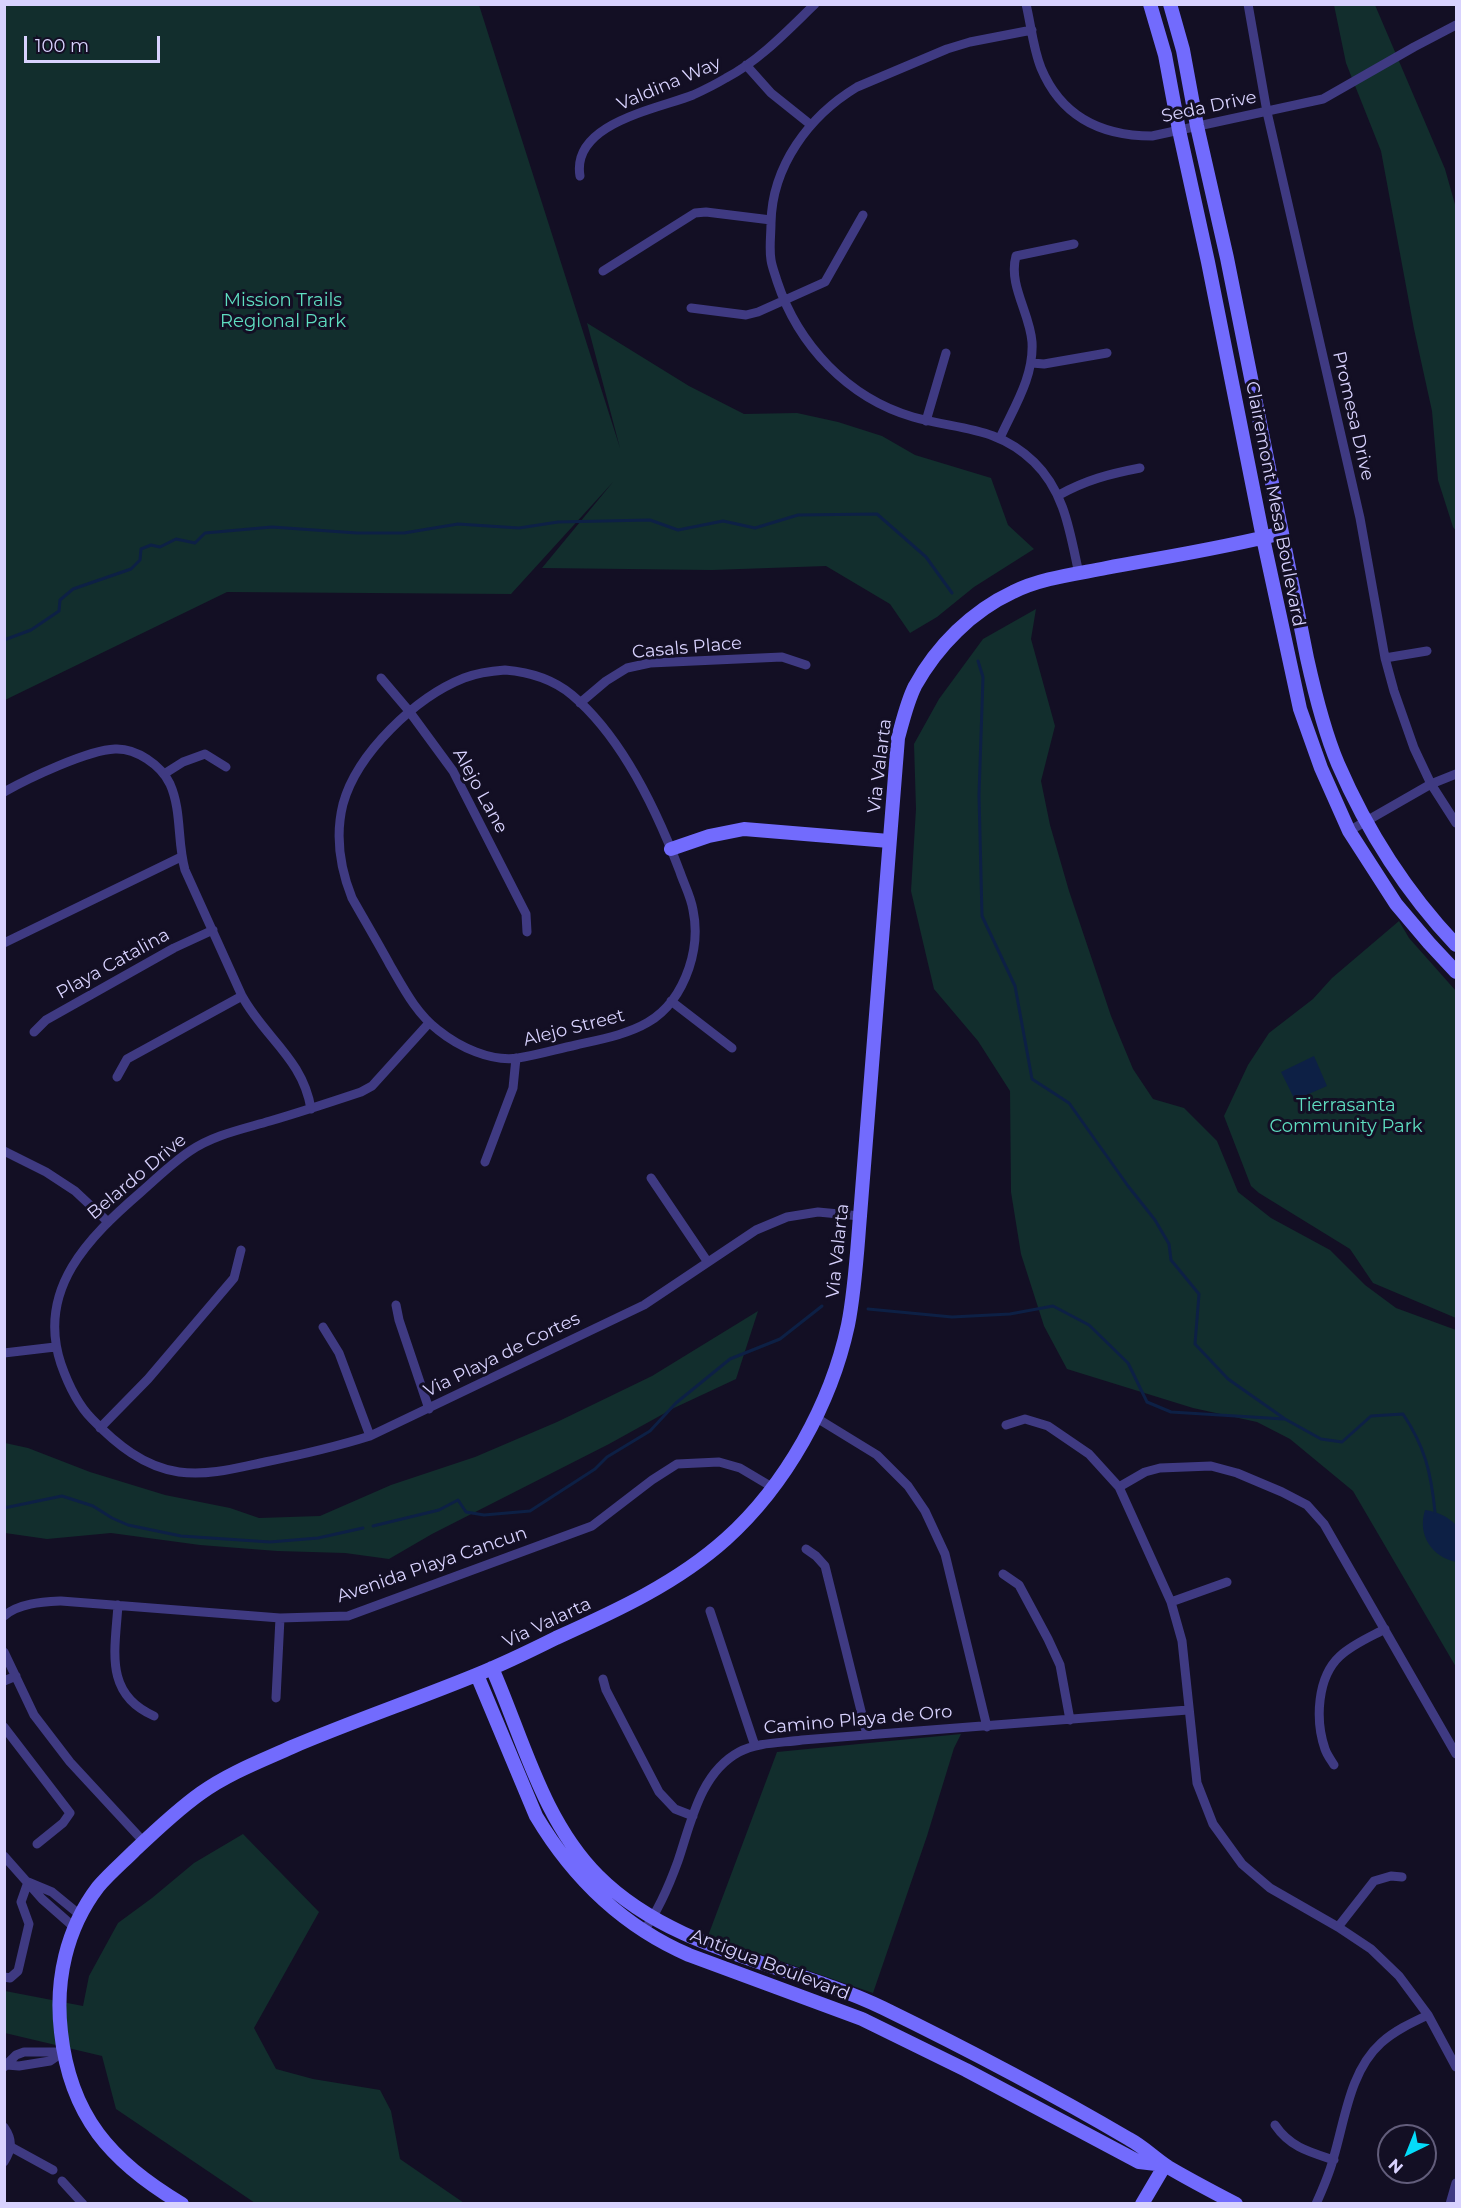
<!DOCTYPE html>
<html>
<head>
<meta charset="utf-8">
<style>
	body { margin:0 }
	#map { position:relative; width:1461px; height:2208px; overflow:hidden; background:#130f24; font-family:Montserrat,sans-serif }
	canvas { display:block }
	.frame { position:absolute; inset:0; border:6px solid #d8d2fe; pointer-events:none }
	.north { position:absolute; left:1377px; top:2124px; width:60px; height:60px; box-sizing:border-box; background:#130f24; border:2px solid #625d7b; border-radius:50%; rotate:223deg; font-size:16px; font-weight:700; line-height:24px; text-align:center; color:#d8d2fe }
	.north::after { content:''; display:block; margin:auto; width:21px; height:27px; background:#04dbf9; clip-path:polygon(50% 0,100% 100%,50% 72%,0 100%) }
	.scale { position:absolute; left:24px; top:36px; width:136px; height:27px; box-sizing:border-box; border:3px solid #d8d2fe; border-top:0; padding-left:8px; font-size:18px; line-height:21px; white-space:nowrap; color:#d8d2fe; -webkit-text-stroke:4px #130f24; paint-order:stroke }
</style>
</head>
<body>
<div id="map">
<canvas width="1461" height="2208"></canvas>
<div class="frame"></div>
<div class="north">N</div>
<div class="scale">100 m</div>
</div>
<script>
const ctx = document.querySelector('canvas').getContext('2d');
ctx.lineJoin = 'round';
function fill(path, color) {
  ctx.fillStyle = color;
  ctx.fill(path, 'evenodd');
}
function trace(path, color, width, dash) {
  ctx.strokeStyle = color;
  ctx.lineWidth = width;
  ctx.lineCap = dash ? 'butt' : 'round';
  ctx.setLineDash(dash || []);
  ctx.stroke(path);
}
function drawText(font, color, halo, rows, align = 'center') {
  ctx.font = font + ' Montserrat,sans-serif';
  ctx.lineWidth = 6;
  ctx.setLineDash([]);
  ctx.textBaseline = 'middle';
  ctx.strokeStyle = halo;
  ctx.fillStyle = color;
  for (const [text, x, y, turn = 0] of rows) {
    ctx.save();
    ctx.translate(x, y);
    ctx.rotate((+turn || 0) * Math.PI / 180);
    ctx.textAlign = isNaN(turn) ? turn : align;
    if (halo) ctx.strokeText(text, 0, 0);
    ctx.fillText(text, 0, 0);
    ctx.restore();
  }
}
const green = new Path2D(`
	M 5,4 L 479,5 L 620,448 L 587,323 L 689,386 L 744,414 L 797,413 L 838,422 L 882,436 L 915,455 L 991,478 L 1008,525 L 1034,549 L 974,587 L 937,617 L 910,633 L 890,604 L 826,566 L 712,570 L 542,568 L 613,482 L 511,594 L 227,592 L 5,700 Z
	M 1334,5 L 1375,5 L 1445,169 L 1456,208 L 1456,531 L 1453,527 L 1438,480 L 1432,411 L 1414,329 L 1381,151 L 1346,63 Z
	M 1036,609 L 1031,639 L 1055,726 L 1041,781 L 1050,825 L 1069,891 L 1111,1016 L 1133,1069 L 1153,1099 L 1184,1108 L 1217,1141 L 1238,1192 L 1271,1218 L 1330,1250 L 1365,1285 L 1396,1308 L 1456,1330 L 1456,1667 L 1353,1491 L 1290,1439 L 1257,1422 L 1193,1408 L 1067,1369 L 1044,1326 L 1021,1254 L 1011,1192 L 1010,1091 L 978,1041 L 934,989 L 911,891 L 916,809 L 914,744 L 939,699 L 983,639 Z
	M 1399,921 L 1409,938 L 1456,991 L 1456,1318 L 1373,1283 L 1350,1249 L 1259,1193 L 1251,1186 L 1224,1116 L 1248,1065 L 1269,1033 L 1313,999 L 1332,978 Z
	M 758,1311 L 736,1379 L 674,1408 L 609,1444 L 432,1534 L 389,1559 L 345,1553 L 277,1551 L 200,1545 L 111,1533 L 47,1539 L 5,1533 L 5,1443 L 28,1448 L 90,1472 L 165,1495 L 230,1508 L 259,1518 L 320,1516 L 391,1485 L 475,1457 L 557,1422 L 652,1376 Z
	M 961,1734 L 954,1748 L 927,1836 L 873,1993 L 708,1936 L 777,1752 Z
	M 243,1834 L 319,1912 L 254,2028 L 276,2069 L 313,2079 L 380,2090 L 391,2111 L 400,2159 L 464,2203 L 255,2203 L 116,2109 L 102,2056 L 5,2033 L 5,1991 L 83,2006 L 89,1976 L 118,1923 L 152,1898 L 194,1863 Z`);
const water = new Path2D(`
	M 1314,1056 L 1327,1086 L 1295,1100 L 1281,1072 Z
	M 1425,1510 C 1438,1512 1447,1516 1456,1525 L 1456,1562 C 1432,1557 1417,1535 1425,1510 Z`);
const stream = new Path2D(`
	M 4,640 L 31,630 L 59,611 L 60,600 L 73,589 L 131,569 L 140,560 L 141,549 L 151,545 L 160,547 L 176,539 L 195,543 L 205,533 L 272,527 L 357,533 L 404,533 L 458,524 L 519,528 L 558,522 L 650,520 L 678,530 L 723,521 L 755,528 L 798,515 L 877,514 L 926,557 L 952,593
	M 978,661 L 983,677 L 979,795 L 982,916 L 1015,986 L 1032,1079 L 1069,1103 L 1128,1186 L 1155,1220 L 1169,1244 L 1171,1260 L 1199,1294 L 1195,1344 L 1228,1379 L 1285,1419 L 1321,1439 L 1342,1442 L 1371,1416 L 1403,1414 C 1425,1447 1431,1472 1435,1512
	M 868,1309 L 952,1317 L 1010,1314 L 1053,1306 L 1089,1325 L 1128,1363 L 1147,1402 L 1171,1412 L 1284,1419
	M 4,1508 L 62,1496 L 93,1506 L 112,1518 L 128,1525 L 181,1536 L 270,1542 L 318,1538 L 363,1528
	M 373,1526 L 439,1510 L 458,1500 L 466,1512 L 484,1515 L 530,1511 L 595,1469 L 607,1457 L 650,1431 L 676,1403 L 730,1359 L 780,1339 L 822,1306`);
const street = new Path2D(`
	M 1026,4 C 1031,25 1033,48 1041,68 C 1061,116 1101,136 1152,136 L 1323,99 L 1414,47 L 1456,25
	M 1248,4 L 1267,112 L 1360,518 L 1385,658 L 1394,691 L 1414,748 L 1431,784 L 1456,823
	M 1032,30 L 970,42 L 947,49 L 857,87 C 809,116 772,166 771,223 C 771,235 769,248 771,260 C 772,267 775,274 777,281 C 798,345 848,398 913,417 C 959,430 997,426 1034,462 C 1065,492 1070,533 1079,574
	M 746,65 L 771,93 L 811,125
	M 580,176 C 571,123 658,109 693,95 C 704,90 716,84 726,78 C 760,60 787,31 815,4
	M 603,271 L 695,213 L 706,212 L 771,220
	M 691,308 L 746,315 L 758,312 L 825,282 L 863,215
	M 1032,363 L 1044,364 L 1107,353
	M 926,421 L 946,353
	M 1000,438 C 1014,407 1034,377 1032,342 C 1030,313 1008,285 1016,256 L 1074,244
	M 1059,495 C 1086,480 1109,474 1140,468
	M 1385,658 L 1427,651
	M 505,670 C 529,672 553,679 572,695 C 622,737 657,811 680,872 C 684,884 691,897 693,910 C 697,929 695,950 689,968 C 669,1027 629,1033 576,1045 C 557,1049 538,1055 518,1058 C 491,1062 459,1047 438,1030 C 416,1013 404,989 390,965 C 378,943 365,921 352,898 C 340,868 335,836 343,804 C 357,753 416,697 464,678 C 477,673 491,671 505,670 Z
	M 381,678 L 409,711 L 453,771 L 526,914 L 527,932
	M 580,703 L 606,681 L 627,668 L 650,663 L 782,657 L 806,665
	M 164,774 L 183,762 L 205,754 L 226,767
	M 4,792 C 29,778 88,750 115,749 C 136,748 161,765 170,784 C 182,811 177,842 185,870 L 242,996 C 265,1038 303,1059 311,1109
	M 1349,831 L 1431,784 L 1456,774
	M 4,943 L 181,857
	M 671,1001 L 732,1048
	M 429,1023 L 372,1086 L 361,1092 C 331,1102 301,1112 270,1121 C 243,1129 213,1135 190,1151 C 172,1163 157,1178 141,1192 C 89,1237 36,1289 61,1364 C 68,1384 77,1404 92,1419 C 116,1444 144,1467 179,1472 C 208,1476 237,1468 265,1462 C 300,1455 335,1447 370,1436 L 644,1305 L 756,1230 L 787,1217 L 818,1212 L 860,1216
	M 34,1032 L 46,1020 L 174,948 L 213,930
	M 117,1077 L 127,1059 L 242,996
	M 4,1151 L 46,1172 L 75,1191 L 107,1221
	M 485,1162 L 513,1088 L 516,1058
	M 651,1178 L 707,1261
	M 396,1305 L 399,1320 L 429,1409
	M 323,1327 L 339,1353 L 370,1436
	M 4,1353 L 55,1347
	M 815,1417 L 877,1455 L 908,1486 L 925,1511 L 945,1554 L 987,1727
	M 1006,1425 L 1025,1419 L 1048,1426 L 1089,1454 L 1119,1487 L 1171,1602 L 1182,1641 L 1197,1783 L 1213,1824 L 1242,1864 L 1270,1888 L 1338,1927 L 1371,1949 L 1399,1976 L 1428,2015 L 1456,2067
	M 100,1428 L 148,1379 L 234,1278 L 241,1250
	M 1119,1487 L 1145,1472 L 1160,1468 L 1211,1466 L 1237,1473 L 1282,1492 L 1307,1505 L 1324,1524 L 1456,1754
	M 806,1549 L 816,1556 L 825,1566 L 867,1735
	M 1003,1574 L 1019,1585 L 1048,1639 L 1060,1665 L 1070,1720
	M 1171,1602 L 1227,1582
	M 118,1605 C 115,1651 104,1694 154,1716
	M 710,1611 L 755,1746
	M 4,1616 C 19,1603 42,1602 61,1601 L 280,1618 L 348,1616 L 592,1526 L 652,1480 L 677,1464 L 719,1462 L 740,1468 L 772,1487
	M 4,1652 L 34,1715 L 70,1762 L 144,1842
	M 603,1679 L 606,1690 L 659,1792 L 675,1809 L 693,1816
	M 4,1681 L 16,1676
	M 276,1698 L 280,1618
	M 4,1727 L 70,1813 L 63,1823 L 37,1844
	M 1334,1765 C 1331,1760 1327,1755 1325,1749 C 1315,1720 1317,1677 1340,1656 C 1353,1644 1370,1637 1385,1629
	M 4,1856 L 42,1899 L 75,1928
	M 28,1882 L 52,1892 L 80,1915
	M 1338,1927 L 1374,1881 L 1391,1876 L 1402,1877
	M 643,1932 C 658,1911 669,1886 678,1861 C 691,1823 700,1773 739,1752 C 758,1742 782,1743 802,1740 L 1188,1710
	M 4,1977 L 10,1978 L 18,1971 L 29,1924 L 21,1902 L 28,1882
	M 7,2065 L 19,2066 L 50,2061 L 63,2052
	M 4,2067 L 16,2055 L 24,2052 L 63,2052
	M 1275,2125 C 1290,2147 1309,2152 1334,2160
	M 4,2127 C 13,2140 12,2149 4,2162
	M 11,2147 L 53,2170
	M 62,2181 L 83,2204
	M 1316,2204 C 1323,2188 1330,2173 1334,2156 C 1345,2119 1350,2071 1381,2043 C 1394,2031 1411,2023 1428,2015
	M 1450,2204 L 1456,2183`);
const secondary = new Path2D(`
	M 1150,4 L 1165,55 L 1179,130 L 1208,262 L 1263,538 L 1300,709 L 1321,768 L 1349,831 L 1396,904 L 1429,943 L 1456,972
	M 1170,4 L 1183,50 L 1197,126 L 1227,258 L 1307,658 C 1315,694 1324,731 1338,764 C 1367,831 1406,892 1456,945
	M 671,849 L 709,836 L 744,829 L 889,841
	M 492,1668 C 523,1738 542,1820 598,1876 C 674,1952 789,1963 883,2008 C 967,2049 1049,2092 1129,2139 C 1144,2147 1154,2158 1168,2167 C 1190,2180 1213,2192 1236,2204
	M 477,1675 L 536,1816 C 573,1878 622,1926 689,1955 L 862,2019 L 966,2070 L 1139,2162 L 1165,2165
	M 182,2204 C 111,2162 70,2116 61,2032 C 55,1981 66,1929 98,1887 C 109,1874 122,1863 134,1851 C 155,1831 177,1810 201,1793 C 229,1773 261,1761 292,1747 C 353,1721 415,1700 476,1675 C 503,1664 530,1651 556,1638 C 616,1611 677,1583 726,1539 C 786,1485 831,1404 848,1325 C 855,1290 857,1252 860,1216 L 898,738 C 903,720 907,702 915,686 C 937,646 972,611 1013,592 C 1041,578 1076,574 1106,568 C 1165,557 1224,548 1282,533
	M 1142,2204 L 1165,2165`);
const streetNames = [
	["Valdina Way",669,84,-23],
	["Seda Drive",1209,107,-12],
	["Promesa Drive",1353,416,77],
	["Clairemont Mesa Boulevard",1275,504,79],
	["Casals Place",687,648,-5],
	["Via Valarta",880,766,-83],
	["Alejo Lane",480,791,61],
	["Playa Catalina",113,964,-29],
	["Alejo Street",574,1028,-14],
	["Belardo Drive",137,1177,-40],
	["Via Valarta",838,1251,-84],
	["Via Playa de Cortes",502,1355,-26],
	["Avenida Playa Cancun",432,1565,-19],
	["Via Valarta",547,1623,-25],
	["Camino Playa de Oro",858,1720,-5],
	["Antigua Boulevard",770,1965,21]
];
const parkNames = [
	["Mission Trails",283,301],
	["Regional Park",283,322],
	["Tierrasanta",1346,1106],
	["Community Park",1346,1127]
];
fill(green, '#122e2d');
fill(water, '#0d2045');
trace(stream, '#0d2045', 3);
trace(street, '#3f3a82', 9);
trace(secondary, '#726bfd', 14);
drawText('18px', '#d8d2fe', '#130f24', streetNames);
drawText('18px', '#5fdec1', '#130f24', parkNames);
</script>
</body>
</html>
